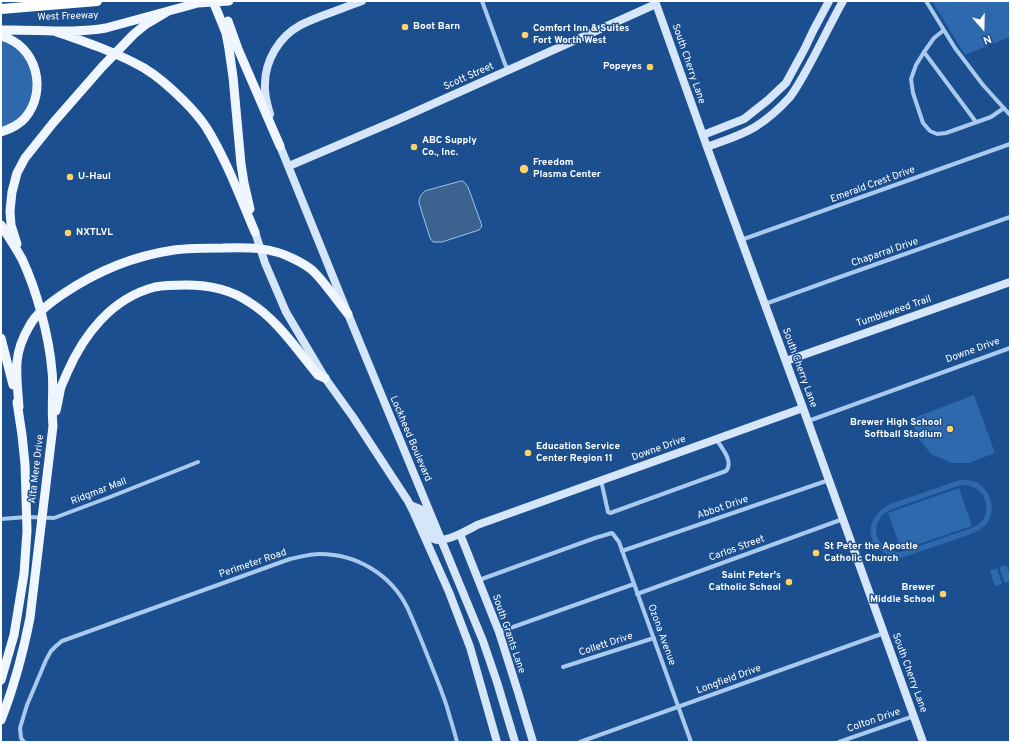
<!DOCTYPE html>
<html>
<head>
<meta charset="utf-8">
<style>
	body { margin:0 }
	#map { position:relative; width:1011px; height:743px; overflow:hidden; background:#1b4f8f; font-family:Overpass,sans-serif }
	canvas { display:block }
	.frame { position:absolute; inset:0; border:2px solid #fff; pointer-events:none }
	.north { position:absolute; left:963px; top:8px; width:40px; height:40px; -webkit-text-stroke:3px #1b4f8f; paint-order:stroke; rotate:160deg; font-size:11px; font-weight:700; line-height:16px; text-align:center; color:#fff }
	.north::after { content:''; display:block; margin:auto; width:14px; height:18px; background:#fff; clip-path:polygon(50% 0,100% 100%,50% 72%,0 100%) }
</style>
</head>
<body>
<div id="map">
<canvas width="1011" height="743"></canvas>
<div class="frame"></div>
<div class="north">N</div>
</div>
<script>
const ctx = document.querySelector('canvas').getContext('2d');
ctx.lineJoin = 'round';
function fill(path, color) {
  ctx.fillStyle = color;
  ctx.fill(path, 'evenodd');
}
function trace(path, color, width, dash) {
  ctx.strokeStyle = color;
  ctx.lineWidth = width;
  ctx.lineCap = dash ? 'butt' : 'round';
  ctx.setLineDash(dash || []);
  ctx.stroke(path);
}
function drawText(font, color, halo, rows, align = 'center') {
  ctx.font = font + ' Overpass,sans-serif';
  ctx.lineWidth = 3;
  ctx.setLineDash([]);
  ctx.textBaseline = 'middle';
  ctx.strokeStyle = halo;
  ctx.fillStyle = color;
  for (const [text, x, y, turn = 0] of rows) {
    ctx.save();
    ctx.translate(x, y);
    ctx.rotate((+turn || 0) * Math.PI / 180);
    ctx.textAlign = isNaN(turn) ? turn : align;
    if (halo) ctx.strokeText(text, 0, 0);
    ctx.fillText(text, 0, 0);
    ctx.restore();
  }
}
const green = new Path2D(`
	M 932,1 L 1010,1 L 1010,37 L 965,55 Z
	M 1,40 L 13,44 L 26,57 L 31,66 L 34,92 L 22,118 L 1,130 Z
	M 974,395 L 995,453 L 969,463 L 952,463 L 931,454 L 919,439 L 911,419 Z
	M 960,480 C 964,480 969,480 973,481 C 991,487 998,512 985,526 C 981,529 976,532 971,534 L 886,563 L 884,558 L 890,556 C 863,543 865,518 890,504 ZM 961,485 C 971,485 979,488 984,497 C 988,505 987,517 980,523 C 973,529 962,531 954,534 C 937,540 919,546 901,552 C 883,553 868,533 881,517 C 884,513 888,511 892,509 Z
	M 959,488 L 972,526 L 901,550 L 888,513 Z
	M 1006,565 L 1010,575 L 1010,581 L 1005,583 L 999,567 Z
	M 997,568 L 1002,584 L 995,586 L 990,571 Z`);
const water = new Path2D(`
	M 462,181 L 464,182 L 468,187 L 481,223 L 482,226 L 479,230 L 442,242 L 433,242 L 430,238 L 419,203 C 419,197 421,195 425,191 Z`);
const street = new Path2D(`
	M 482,1 L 505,64 L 508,70
	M 926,1 L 955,48 L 983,85 L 1010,115
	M 944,30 L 934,38 L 924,52 L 916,65 L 911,79 L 913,93 L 923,123 L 930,131 L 937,134 L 946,133 L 991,117 L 1004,108
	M 924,52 L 976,122
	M 741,240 L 1010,144
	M 765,304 L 837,278 L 1010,217
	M 808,422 L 811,420 L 1010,348
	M 601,480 L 608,512 L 610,513 L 613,512 L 726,471 C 734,462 722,448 716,439
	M 1,519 L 27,517 L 54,518 L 110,497 L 198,462
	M 622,551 L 829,480
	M 479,580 L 595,538 L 612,533 L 613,534 L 619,542 L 691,742
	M 637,594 L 843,519
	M 499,632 L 634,584
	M 563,667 L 654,638
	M 24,742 L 21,738 L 20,728 L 27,705 L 46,660 L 51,651 L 56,646 L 62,641 L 290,559 C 300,557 310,554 320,554 C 357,554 391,575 407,607 C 414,622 420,637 426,652 C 433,670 441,688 447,707 C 450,718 454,730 457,742
	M 580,742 L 884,633
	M 839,742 L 914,716`);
const secondary = new Path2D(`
	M 655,1 L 707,147 L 803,408 L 923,742
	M 270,114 C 267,104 264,95 265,84 C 265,61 279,37 299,26 C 306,22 312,20 319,17 C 333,12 348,6 362,1
	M 703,135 L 744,119 L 768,100 L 786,83 L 805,48 L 813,31 L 829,1
	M 278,141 L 348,314 L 483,641 L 497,682 L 515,742
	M 707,147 C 723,141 740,136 755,127 C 768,119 780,108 790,97 C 796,89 801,80 806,71 C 819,48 830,24 843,1
	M 289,166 L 397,120 L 656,4
	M 255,232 L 265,263 L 286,312 L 325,378 L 353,417 L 408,501 L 413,511 L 449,592 L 470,647 L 497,742
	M 786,361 L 1010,282
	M 410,505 L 420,509 L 434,539 C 443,544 468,530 477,525 L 803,408
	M 460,534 L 499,632 L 518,692 L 533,742`);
const primary = new Path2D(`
	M 213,1 L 226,33 L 229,49 L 233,77 L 241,164 L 244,183 L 250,209
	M 228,21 L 238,49 L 280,146
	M 1,30 C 36,29 71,34 106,28 L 198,3 L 229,1
	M 54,31 C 85,42 116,52 144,68 C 159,77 172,89 184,101 C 192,109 200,118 206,127 C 226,159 240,197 255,232
	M 1,36 C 37,45 48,91 25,118 C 19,125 10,129 1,132
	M 1,225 C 8,236 16,248 22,259 C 37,291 49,336 52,371 C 54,389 51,408 53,426 L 30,618 C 23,653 14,687 1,720
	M 17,244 L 11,225 L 10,211 L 12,192 L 17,173 L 25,158 L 53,123 L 102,67 L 134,34 L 145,25 L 167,12
	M 1,338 L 13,385
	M 19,407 C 18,392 16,377 17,362 C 18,350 24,335 30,325 C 37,312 51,302 63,294 C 97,271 133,256 174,250 C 190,248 207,248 223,248 C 247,247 271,247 294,259 C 300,262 306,265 312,270 C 324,281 337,301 348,314
	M 56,411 C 58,403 59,395 61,387 C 63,382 65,378 67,373 C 84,334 112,298 155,287 C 165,285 176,285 186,285 C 208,285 230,289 249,302 C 277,319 297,350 318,375 L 325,378
	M 1,680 L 14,635 L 24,574 L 27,531 L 25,464 L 22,435 L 17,402`);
const highway = new Path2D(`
	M 1,9 L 97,1`);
const markers = [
	[405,27,4,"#ffd166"],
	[525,35,4,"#ffd166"],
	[650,67,4,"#ffd166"],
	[414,147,4,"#ffd166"],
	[524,169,5,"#ffd166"],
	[70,177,4,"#ffd166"],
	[68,233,4,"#ffd166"],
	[950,429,4,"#ffd166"],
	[528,453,4,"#ffd166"],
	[816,553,4,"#ffd166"],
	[789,582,4,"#ffd166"],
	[943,594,4,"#ffd166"]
];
const streetNames = [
	["West Freeway",68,17,-2],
	["South Cherry Lane",688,64,71],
	["Scott Street",469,77,-24],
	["Emerald Crest Drive",873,185,-20],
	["Chaparral Drive",885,253,-19],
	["Tumbleweed Trail",894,312,-19],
	["Downe Drive",973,351,-20],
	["South Cherry Lane",799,368,70],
	["Lockheed Boulevard",410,439,67],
	["Downe Drive",659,449,-20],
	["Alta Mere Drive",37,469,-83],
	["Ridgmar Mall",99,492,-21],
	["Abbot Drive",723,508,-19],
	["Carlos Street",737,549,-20],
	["Perimeter Road",253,564,-19],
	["South Grants Lane",508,634,71],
	["Ozona Avenue",661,635,70],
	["Collett Drive",606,645,-18],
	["South Cherry Lane",909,673,70],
	["Longfield Drive",729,680,-20],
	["Colton Drive",874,721,-19]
];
const poiNames = [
	["Boot Barn",413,27],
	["Comfort Inn & Suites",533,29],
	["Fort Worth West",533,41],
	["Popeyes",642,67,"right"],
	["ABC Supply",422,141],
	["Co., Inc.",422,153],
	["Freedom",533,163],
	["Plasma Center",533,175],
	["U-Haul",78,177],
	["NXTLVL",76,233],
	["Brewer High School",942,423,"right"],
	["Softball Stadium",942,435,"right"],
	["Education Service",536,447],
	["Center Region 11",536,459],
	["St Peter the Apostle",824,547],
	["Catholic Church",824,559],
	["Saint Peter's",781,576,"right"],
	["Catholic School",781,588,"right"],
	["Brewer",935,588,"right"],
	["Middle School",935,600,"right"]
];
fill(green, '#2e69ad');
fill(water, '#3c6290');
trace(water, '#9cc4f0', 1);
trace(street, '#a9c9ee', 4);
trace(secondary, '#d6e6fa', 8);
trace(primary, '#f0f6ff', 9);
trace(highway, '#fff', 10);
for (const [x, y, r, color] of markers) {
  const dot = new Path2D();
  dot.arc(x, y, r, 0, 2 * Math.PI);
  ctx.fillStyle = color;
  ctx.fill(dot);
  trace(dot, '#1b4f8f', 1.5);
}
drawText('10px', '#fff', '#1b4f8f', streetNames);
drawText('bold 10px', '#fff', '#1b4f8f', poiNames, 'left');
</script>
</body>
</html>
